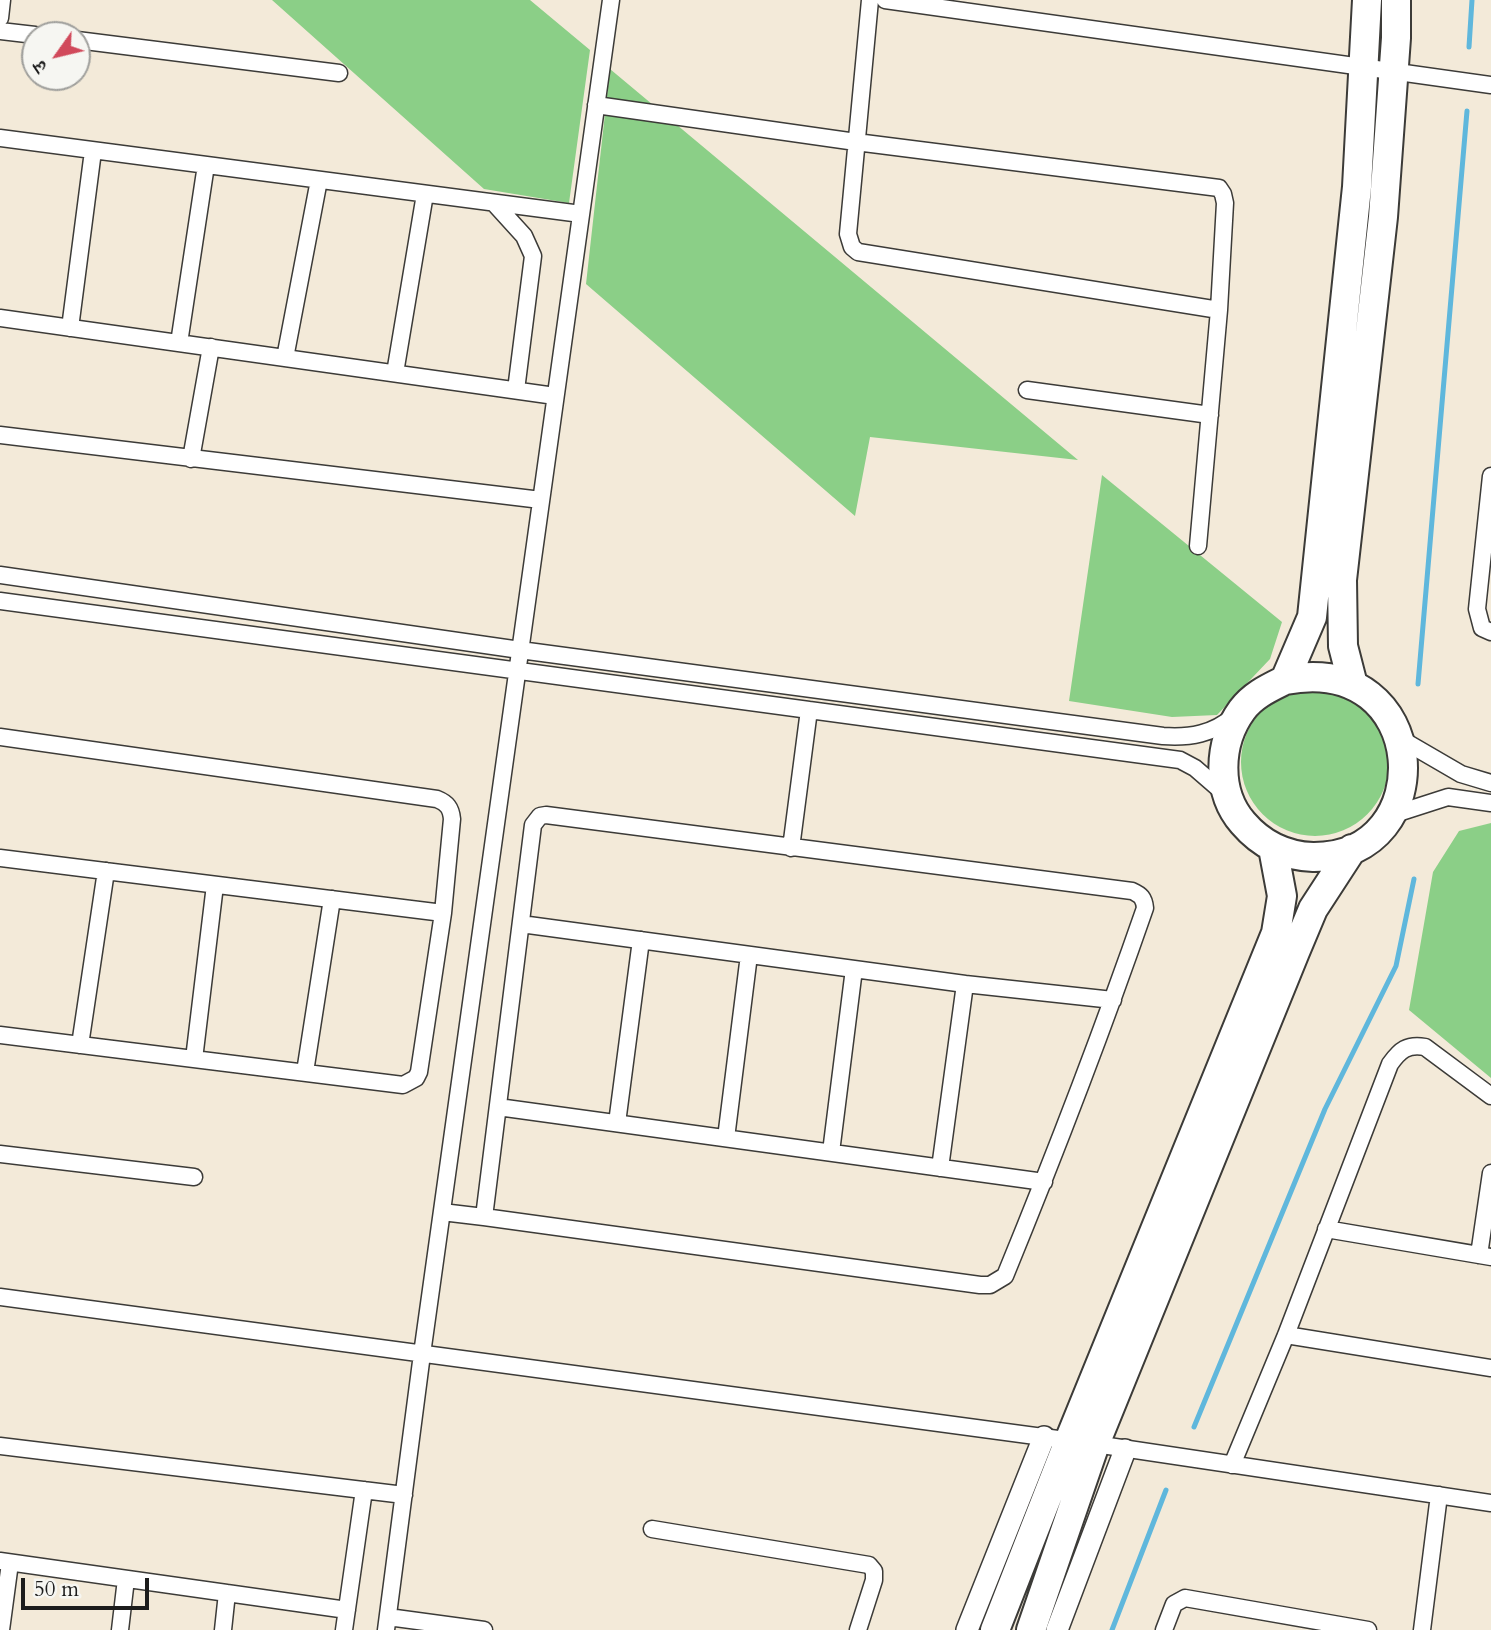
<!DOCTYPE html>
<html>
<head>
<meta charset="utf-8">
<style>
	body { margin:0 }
	#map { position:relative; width:1491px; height:1630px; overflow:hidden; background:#f3ead9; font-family:Cardo,"Noto Serif Devanagari",serif }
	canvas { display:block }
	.north { position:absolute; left:21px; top:21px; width:70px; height:70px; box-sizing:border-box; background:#f6f6f2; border:2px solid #9f9f9c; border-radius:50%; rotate:236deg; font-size:19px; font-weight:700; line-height:28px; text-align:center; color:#1c1c1c }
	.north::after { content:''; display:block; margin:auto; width:24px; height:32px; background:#d1495b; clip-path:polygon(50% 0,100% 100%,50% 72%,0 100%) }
	.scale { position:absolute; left:21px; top:1578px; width:128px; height:32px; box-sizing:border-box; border:4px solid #1c1c1c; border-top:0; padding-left:9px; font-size:21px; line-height:24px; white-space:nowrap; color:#1c1c1c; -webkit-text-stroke:5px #f6f6f2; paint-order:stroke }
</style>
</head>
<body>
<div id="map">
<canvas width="1491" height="1630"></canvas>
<div class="north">उ</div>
<div class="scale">50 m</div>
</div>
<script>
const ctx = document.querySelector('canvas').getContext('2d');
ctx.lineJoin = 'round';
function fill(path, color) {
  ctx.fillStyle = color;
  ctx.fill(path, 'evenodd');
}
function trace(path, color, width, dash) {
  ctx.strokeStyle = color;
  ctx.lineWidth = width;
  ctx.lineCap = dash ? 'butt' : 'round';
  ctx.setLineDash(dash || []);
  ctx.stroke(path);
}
const green = new Path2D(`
	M 272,0 L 530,0 L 590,50 L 569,203 L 484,189 Z
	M 610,69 L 1078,460 L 870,437 L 855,516 L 586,284 Z
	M 1102,475 L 1282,622 L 1270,659 L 1217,715 L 1172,717 L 1069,701 Z
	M1241 762a74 74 0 1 1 148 0a74 74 0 1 1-148 0Z
	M 1491,823 L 1491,1078 L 1409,1010 L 1433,872 L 1459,831 Z`);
const stream = new Path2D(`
	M 1469,47 L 1472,0
	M 1418,684 L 1467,111
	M 1194,1427 L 1325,1109 L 1396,966 L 1414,879
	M 1112,1630 L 1166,1490`);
const street = new Path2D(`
	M 870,0 L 848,234 L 852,247 L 858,252 L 1219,310
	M 885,0 L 1491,85
	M 0,18 L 2,0
	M 0,31 L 35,35
	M 77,40 L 339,73
	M 596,105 L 856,142 L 1219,188 L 1223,194 L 1225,203 L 1219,310 L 1198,546
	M 0,138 L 581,214
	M 494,203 L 524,236 L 533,256 L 516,390
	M 0,318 L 555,396
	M 70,328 L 93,151
	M 179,343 L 206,165
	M 285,358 L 319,180
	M 395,373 L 425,194
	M 1027,390 L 1210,415
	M 0,435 L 541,500
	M 191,459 L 211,347
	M 1491,476 L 1477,609 L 1482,628 L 1491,632
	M 0,575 L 520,650 L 1163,736 C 1190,738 1213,734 1234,716
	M 0,601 L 1180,760 L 1195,768 L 1225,794
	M 0,737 L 437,799 C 447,803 451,808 452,819 L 443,913 L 419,1072 L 416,1078 L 403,1085 L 0,1035
	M 1399,738 L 1461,774 L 1491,783
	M 1389,816 L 1448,797 L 1491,803
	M 791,848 L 809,710
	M 0,858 L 443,913
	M 521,924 L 965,984 L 1113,1000
	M 80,1045 L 106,871
	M 194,1059 L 215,885
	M 305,1072 L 332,899
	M 498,1107 L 1044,1182
	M 617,1123 L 641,940
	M 726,1138 L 749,955
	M 831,1152 L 854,969
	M 0,1154 L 194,1177
	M 940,1168 L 965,984
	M 442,1212 L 484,1217 L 980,1285 L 990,1285 L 1005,1276 C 1055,1154 1102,1032 1145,908 C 1144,898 1141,895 1132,891 L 546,815 L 540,816 L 533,825 L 484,1217
	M 1326,1229 L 1491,1257
	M 1479,1255 L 1491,1173
	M 0,1297 L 1095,1444 L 1491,1503
	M 1286,1335 L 1491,1368
	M 0,1446 L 404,1495
	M 1232,1465 L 1286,1335 L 1390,1064 C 1400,1050 1407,1044 1425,1047 L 1491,1096
	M 652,1529 L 869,1565 L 874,1571 L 874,1580 L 858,1630
	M 0,1561 L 347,1610
	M 388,1617 L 484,1630
	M 1,1630 L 10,1563
	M 120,1630 L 126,1579
	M 223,1630 L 227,1593
	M 344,1630 L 364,1490
	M 386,1630 L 422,1354 L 611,0
	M 1164,1630 L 1174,1604 L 1185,1598 L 1368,1630
	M 1422,1630 L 1439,1495`);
const secondary = new Path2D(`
	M 967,1630 L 1044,1437
	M 1057,1630 L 1125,1450`);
const highway = new Path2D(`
	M 1285,680 C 1432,651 1442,858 1313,857 C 1285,856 1261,844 1243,823 C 1216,792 1218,743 1242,710 C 1253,695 1269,688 1285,680 L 1312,617 L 1357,187 L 1367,0
	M 1353,685 L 1343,646 L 1342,580 L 1383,217 L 1396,38 L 1396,0
	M 995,1630 L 1069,1441 L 1276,933 L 1282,896 L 1273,848
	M 1031,1630 L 1095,1444 L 1295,952 L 1313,909 L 1352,849`);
fill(green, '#8bcf87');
trace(stream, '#5fb7dc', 5);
trace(street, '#3c3b38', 19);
trace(secondary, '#3c3b38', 24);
trace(highway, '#3c3b38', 32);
trace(street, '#fff', 16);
trace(secondary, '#fff', 21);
trace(highway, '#fff', 28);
</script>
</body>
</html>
